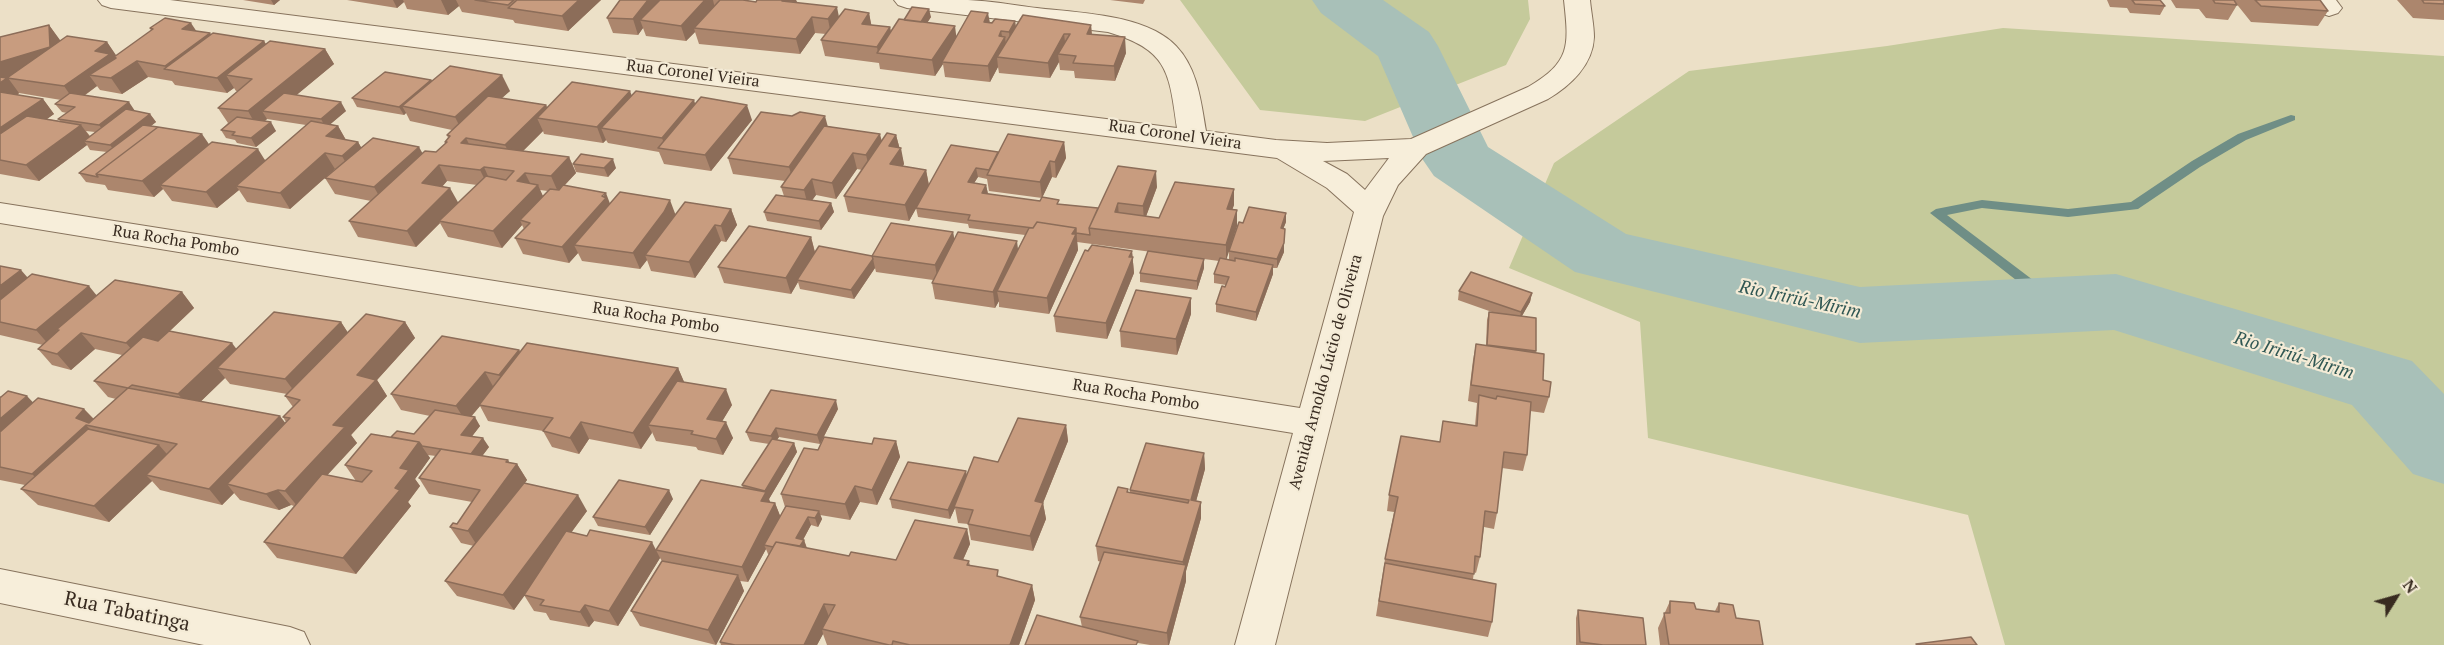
<!DOCTYPE html>
<html>
<head>
<meta charset="utf-8">
<style>
	body { margin:0 }
	#map { position:relative; width:2444px; height:645px; overflow:hidden; background:#ece0c7; font-family:"PT Serif",serif }
	canvas { display:block }
	.north { position:absolute; left:2366px; top:567px; width:60px; height:60px; -webkit-text-stroke:4px #f4ebd6; paint-order:stroke; rotate:53deg; font-size:16px; font-weight:700; line-height:24px; text-align:center; color:#382b20 }
	.north::after { content:''; display:block; margin:auto; width:21px; height:27px; background:#382b20; clip-path:polygon(50% 0,100% 100%,50% 72%,0 100%) }
</style>
</head>
<body>
<div id="map">
<canvas width="2444" height="645"></canvas>
<div class="north">N</div>
</div>
<script>
const ctx = document.querySelector('canvas').getContext('2d');
ctx.lineJoin = 'round';
function fill(path, color) {
  ctx.fillStyle = color;
  ctx.fill(path, 'evenodd');
}
function trace(path, color, width, dash) {
  ctx.strokeStyle = color;
  ctx.lineWidth = width;
  ctx.lineCap = dash ? 'butt' : 'round';
  ctx.setLineDash(dash || []);
  ctx.stroke(path);
}
function drawText(font, color, halo, rows, align = 'center') {
  ctx.font = font + ' "PT Serif",serif';
  ctx.lineWidth = 4.5;
  ctx.setLineDash([]);
  ctx.textBaseline = 'middle';
  ctx.strokeStyle = halo;
  ctx.fillStyle = color;
  for (const [text, x, y, turn = 0] of rows) {
    ctx.save();
    ctx.translate(x, y);
    ctx.rotate((+turn || 0) * Math.PI / 180);
    ctx.textAlign = isNaN(turn) ? turn : align;
    if (halo) ctx.strokeText(text, 0, 0);
    ctx.fillText(text, 0, 0);
    ctx.restore();
  }
}
const green = new Path2D(`
	M 1180,0 L 1528,0 L 1530,19 L 1506,65 L 1365,121 L 1260,110 Z
	M 2003,28 L 2444,56 L 2444,645 L 2005,645 L 1968,515 L 1648,438 L 1640,322 L 1509,268 L 1554,163 L 1689,71 L 1887,46 Z`);
const stream = new Path2D(`
	M 2291,115 L 2295,116 L 2295,120 L 2246,140 L 2200,167 L 2138,209 L 2068,217 L 1982,208 L 1947,215 L 2062,302 L 2064,305 L 2057,310 L 2052,308 L 1930,213 L 1936,209 L 1982,200 L 2068,209 L 2131,202 L 2192,161 L 2238,134 Z`);
const river = new Path2D(`
	M 1312,0 L 1383,0 L 1429,32 L 1438,46 L 1488,147 L 1626,234 L 1860,287 L 2116,274 L 2412,361 L 2444,394 L 2444,484 L 2413,474 L 2352,405 L 2114,330 L 1860,343 L 1575,272 L 1434,176 L 1423,160 L 1378,56 L 1321,13 Z`);
const minor = new Path2D(`
	M 98,0 L 170,0 L 1177,128 C 1169,71 1168,50 1108,32 L 907,8 L 898,5 L 894,0 C 919,0 944,0 968,0 C 991,1 1014,5 1037,8 C 1078,13 1146,14 1176,46 C 1198,69 1201,102 1206,131 L 1276,140 L 1327,143 L 1411,139 L 1528,87 C 1571,62 1569,46 1564,0 L 1590,0 C 1591,12 1594,25 1594,37 C 1593,65 1570,86 1548,99 L 1426,154 L 1398,185 L 1383,216 L 1275,645 L 1235,645 L 1293,433 L 0,223 L 0,203 L 1300,408 L 1354,212 L 1327,188 L 1277,158 L 111,8 L 102,5 ZM 1389,158 L 1365,190 L 1347,174 L 1323,161 Z
	M 2310,0 L 2336,0 L 2342,8 L 2338,13 L 2329,16 L 2320,13 Z
	M 0,569 L 290,627 L 304,632 L 310,645 L 204,645 L 0,603 Z`);
const wall = new Path2D(`
	M 243,0 L 280,0 L 274,5 Z
	M 347,0 L 601,0 L 568,31 L 515,23 L 513,20 L 462,12 L 459,6 L 448,15 L 407,9 L 404,2 L 397,8 Z
	M 620,0 L 743,0 L 756,2 L 757,0 L 796,0 L 797,3 L 839,17 L 869,13 L 871,25 L 890,27 L 891,32 L 904,20 L 931,17 L 927,23 L 957,36 L 990,22 L 1015,21 L 1016,27 L 1091,25 L 1092,34 L 1126,53 L 1115,81 L 1075,78 L 1074,71 L 1060,70 L 1059,62 L 1050,78 L 999,73 L 998,67 L 990,82 L 945,77 L 943,64 L 935,76 L 880,69 L 879,63 L 825,56 L 821,40 L 826,34 L 815,33 L 800,54 L 699,44 L 695,32 L 686,41 L 646,36 L 643,28 L 638,35 L 613,33 L 607,18 Z
	M 1110,0 L 1145,0 L 1143,4 Z
	M 2107,0 L 2160,0 L 2165,6 L 2160,15 L 2130,13 L 2127,8 L 2110,7 Z
	M 2171,0 L 2320,0 L 2328,11 L 2318,26 L 2251,22 L 2235,2 L 2237,5 L 2228,20 L 2206,18 L 2199,9 L 2176,8 Z
	M 2397,0 L 2444,0 L 2444,20 L 2413,18 Z
	M 49,25 L 60,41 L 107,42 L 116,56 L 151,31 L 150,28 L 196,31 L 210,33 L 211,35 L 264,41 L 266,44 L 325,49 L 334,64 L 296,95 L 346,111 L 330,124 L 338,126 L 346,140 L 358,142 L 361,147 L 422,153 L 436,152 L 446,143 L 445,142 L 448,138 L 447,135 L 452,130 L 410,121 L 406,113 L 404,115 L 357,107 L 352,98 L 431,80 L 431,81 L 510,91 L 501,98 L 546,105 L 547,108 L 632,95 L 695,104 L 752,120 L 711,171 L 664,164 L 659,152 L 608,143 L 606,140 L 603,143 L 544,134 L 543,131 L 523,151 L 569,157 L 576,173 L 565,185 L 610,204 L 675,214 L 731,209 L 737,225 L 726,242 L 721,241 L 695,278 L 651,271 L 647,260 L 640,269 L 582,261 L 578,253 L 569,263 L 523,254 L 515,238 L 524,229 L 522,225 L 502,248 L 448,237 L 440,223 L 416,247 L 358,237 L 349,221 L 371,201 L 335,194 L 325,178 L 335,170 L 335,169 L 290,209 L 247,202 L 239,190 L 217,208 L 172,201 L 163,189 L 154,197 L 108,190 L 105,185 L 86,182 L 79,173 L 107,152 L 90,150 L 87,145 L 39,181 L 0,174 L 0,37 ZM 148,77 L 172,81 L 175,85 L 227,93 L 234,88 L 236,91 L 238,91 L 218,108 L 228,123 L 221,130 L 226,138 L 235,140 L 237,143 L 256,147 L 276,131 L 265,121 L 267,119 L 306,125 L 266,160 L 209,145 L 151,126 L 156,122 L 150,114 L 135,111 L 84,96 L 97,86 L 100,90 L 122,94 ZM 8,78 L 19,93 L 61,100 L 55,104 L 62,112 L 67,113 L 58,119 L 60,121 L 47,119 L 54,114 L 43,99 L 18,95 L 19,93 ZM 86,131 L 95,132 L 90,136 ZM 447,181 L 477,185 L 458,203 L 442,187 ZM 540,190 L 548,191 L 543,196 Z
	M 828,126 L 882,140 L 896,135 L 904,164 L 903,166 L 926,170 L 929,185 L 998,152 L 1064,142 L 1066,158 L 1056,178 L 1052,177 L 1042,198 L 989,191 L 987,179 L 978,177 L 974,183 L 986,185 L 988,194 L 1059,204 L 1098,208 L 1157,187 L 1146,216 L 1159,218 L 1234,205 L 1232,209 L 1237,210 L 1237,226 L 1226,259 L 1229,260 L 1229,251 L 1243,223 L 1286,222 L 1283,229 L 1284,252 L 1277,268 L 1273,268 L 1273,274 L 1256,321 L 1216,312 L 1216,304 L 1226,285 L 1214,283 L 1214,274 L 1219,261 L 1077,242 L 1078,250 L 1049,314 L 999,307 L 999,301 L 995,308 L 935,299 L 932,283 L 933,280 L 876,272 L 875,268 L 854,299 L 800,289 L 798,282 L 791,294 L 724,283 L 718,267 L 811,237 L 815,252 L 872,256 L 953,232 L 954,239 L 1018,249 L 1025,235 L 969,228 L 968,224 L 918,217 L 916,208 L 909,221 L 848,212 L 844,196 L 862,170 L 857,169 L 836,199 L 816,195 L 812,200 L 831,203 L 834,212 L 821,230 L 767,221 L 764,212 L 784,196 L 781,187 L 785,181 L 733,174 L 728,158 Z
	M 573,164 L 616,168 L 608,177 L 576,172 Z
	M 1132,251 L 1134,273 L 1107,339 L 1056,332 L 1054,316 Z
	M 0,266 L 27,278 L 97,295 L 182,292 L 194,308 L 170,331 L 237,349 L 341,322 L 348,333 L 405,322 L 415,338 L 377,380 L 387,396 L 351,435 L 357,443 L 327,475 L 356,481 L 345,465 L 391,437 L 414,434 L 430,416 L 401,410 L 391,394 L 519,350 L 520,352 L 678,368 L 684,382 L 732,405 L 722,421 L 733,438 L 723,455 L 698,450 L 696,447 L 656,441 L 652,432 L 641,449 L 589,439 L 579,454 L 552,447 L 543,431 L 488,421 L 480,406 L 471,417 L 480,426 L 472,436 L 489,447 L 482,456 L 517,464 L 527,480 L 522,487 L 587,511 L 571,533 L 657,550 L 743,488 L 742,485 L 769,444 L 750,441 L 746,432 L 838,409 L 820,444 L 779,437 L 777,440 L 794,443 L 797,452 L 769,499 L 770,502 L 775,503 L 780,516 L 785,507 L 781,494 L 818,450 L 896,441 L 900,457 L 877,505 L 860,502 L 850,520 L 820,515 L 822,519 L 818,527 L 811,525 L 803,540 L 804,540 L 807,548 L 849,556 L 896,560 L 967,529 L 970,544 L 963,560 L 969,561 L 970,566 L 1000,577 L 1032,585 L 1035,600 L 1019,645 L 827,645 L 823,634 L 817,645 L 721,645 L 720,642 L 769,554 L 768,554 L 766,549 L 748,582 L 740,581 L 744,591 L 716,645 L 640,626 L 631,611 L 662,561 L 660,558 L 618,626 L 594,621 L 589,627 L 550,620 L 546,613 L 534,611 L 524,595 L 514,610 L 457,596 L 445,581 L 474,546 L 461,543 L 450,527 L 457,524 L 472,502 L 429,494 L 419,478 L 436,456 L 428,455 L 430,458 L 415,479 L 420,486 L 408,502 L 411,506 L 356,574 L 277,558 L 264,542 L 294,506 L 291,505 L 279,510 L 240,500 L 234,493 L 222,505 L 160,490 L 152,481 L 109,522 L 38,505 L 21,489 L 25,485 L 0,480 L 0,397 L 33,403 L 84,409 L 94,419 L 116,399 L 108,397 L 94,381 L 122,355 L 95,349 L 71,370 L 52,365 L 38,349 L 43,345 L 0,335 ZM 225,378 L 230,384 L 287,394 L 285,396 L 293,407 L 283,417 L 286,422 L 285,423 L 200,402 Z
	M 1204,268 L 1197,290 L 1140,282 L 1140,273 Z
	M 1459,291 L 1532,293 L 1530,302 L 1522,316 L 1536,351 L 1535,353 L 1549,397 L 1544,413 L 1530,411 L 1527,455 L 1523,471 L 1502,468 L 1497,513 L 1494,529 L 1484,527 L 1480,557 L 1476,573 L 1474,572 L 1473,579 L 1492,622 L 1488,637 L 1376,616 L 1385,559 L 1394,512 L 1387,511 L 1389,495 L 1440,442 L 1443,421 L 1475,426 L 1477,403 L 1468,401 L 1473,360 L 1476,344 L 1486,346 L 1487,320 L 1489,312 L 1492,312 L 1458,300 Z
	M 1191,298 L 1191,314 L 1177,355 L 1121,347 L 1120,331 Z
	M 1066,425 L 1068,441 L 1043,503 L 1046,519 L 1033,551 L 971,540 L 968,524 L 958,523 L 955,508 L 950,519 L 892,508 L 890,499 L 967,475 L 998,462 Z
	M 1204,453 L 1205,469 L 1196,501 L 1201,502 L 1201,518 L 1186,571 L 1186,581 L 1169,645 L 1150,645 L 1138,643 L 1082,627 L 1080,617 L 1101,562 L 1098,561 L 1096,546 L 1128,492 L 1130,492 L 1130,490 Z
	M 673,499 L 650,535 L 598,526 L 593,517 Z
	M 1670,601 L 1696,609 L 1715,611 L 1719,603 L 1736,618 L 1763,645 L 1660,645 L 1658,628 Z
	M 1578,610 L 1646,645 L 1576,645 L 1576,618 Z`);
const shadedWall = new Path2D(`
	M 271,0 L 280,0 L 274,5 Z
	M 393,0 L 403,0 L 404,2 L 397,8 Z
	M 441,0 L 456,0 L 459,6 L 448,15 Z
	M 579,0 L 601,0 L 568,31 L 562,16 Z
	M 648,0 L 665,0 L 640,20 L 643,28 L 638,35 L 633,19 Z
	M 705,0 L 713,0 L 715,9 L 694,28 L 695,32 L 686,41 L 681,26 Z
	M 782,0 L 796,0 L 797,2 L 782,1 Z
	M 837,7 L 840,22 L 831,35 L 828,19 Z
	M 929,9 L 931,17 L 919,35 L 918,26 Z
	M 869,13 L 872,28 L 862,24 Z
	M 988,13 L 991,28 L 984,22 Z
	M 812,17 L 815,33 L 800,54 L 796,39 Z
	M 1015,21 L 1017,37 L 1011,47 L 1009,32 Z
	M 191,23 L 201,38 L 182,29 Z
	M 49,25 L 60,40 L 62,63 L 8,78 L 19,93 L 0,107 L 0,62 Z
	M 1091,25 L 1092,40 L 1087,34 Z
	M 955,26 L 957,42 L 942,62 L 943,64 L 935,76 L 932,60 Z
	M 890,27 L 893,43 L 878,53 L 877,47 Z
	M 1001,31 L 1003,41 L 1005,37 L 1007,53 L 997,57 L 998,67 L 990,82 L 988,66 Z
	M 210,33 L 220,49 L 167,70 L 165,66 Z
	M 1064,34 L 1066,49 L 1058,54 L 1059,62 L 1050,78 L 1048,63 Z
	M 1125,37 L 1126,53 L 1115,81 L 1114,66 Z
	M 264,41 L 273,57 L 226,75 L 234,88 L 227,93 L 217,78 Z
	M 107,42 L 118,58 L 114,57 L 115,59 L 89,75 L 97,86 L 75,102 L 64,86 L 95,51 Z
	M 325,49 L 334,64 L 275,113 L 262,111 L 267,119 L 257,127 L 248,111 Z
	M 137,61 L 148,77 L 122,94 L 111,78 Z
	M 502,75 L 510,91 L 463,133 L 455,117 Z
	M 431,80 L 435,89 L 402,106 L 406,113 L 404,115 L 399,107 Z
	M 630,91 L 636,106 L 601,128 L 606,140 L 603,143 L 597,127 Z
	M 43,99 L 54,114 L 0,152 L 0,128 Z
	M 694,100 L 699,116 L 666,149 L 662,138 Z
	M 129,102 L 135,111 L 106,134 L 99,125 Z
	M 341,102 L 346,111 L 326,128 L 321,119 Z
	M 546,105 L 553,120 L 537,118 L 543,131 L 513,161 L 505,145 Z
	M 747,105 L 752,120 L 711,171 L 705,155 Z
	M 150,114 L 156,122 L 116,153 L 110,145 Z
	M 825,116 L 829,131 L 794,183 L 789,167 Z
	M 271,122 L 276,131 L 256,147 L 251,138 Z
	M 81,125 L 93,141 L 84,141 L 87,145 L 39,181 L 26,165 Z
	M 338,126 L 347,142 L 326,136 Z
	M 202,134 L 213,150 L 160,185 L 163,189 L 154,197 L 142,181 Z
	M 880,134 L 884,150 L 870,171 L 866,155 Z
	M 896,135 L 900,150 L 901,148 L 904,164 L 894,180 L 890,164 L 889,146 Z
	M 466,138 L 474,154 L 461,143 Z
	M 358,142 L 367,158 L 351,172 L 342,156 Z
	M 1064,142 L 1066,158 L 1056,178 L 1055,162 Z
	M 419,147 L 428,163 L 383,203 L 374,187 Z
	M 258,149 L 268,165 L 236,186 L 239,190 L 217,208 L 206,192 Z
	M 325,153 L 335,169 L 290,209 L 280,193 Z
	M 853,153 L 857,169 L 836,199 L 832,183 Z
	M 569,157 L 576,173 L 558,192 L 551,176 Z
	M 613,159 L 616,168 L 608,177 L 604,168 Z
	M 1050,161 L 1052,177 L 1042,198 L 1040,182 Z
	M 439,165 L 447,181 L 431,199 L 422,183 Z
	M 484,167 L 491,183 L 488,186 L 480,170 Z
	M 976,168 L 978,177 L 969,191 L 968,182 Z
	M 926,170 L 929,186 L 909,221 L 905,205 Z
	M 1156,171 L 1157,187 L 1144,222 L 1143,206 Z
	M 525,173 L 533,189 L 517,181 Z
	M 812,179 L 816,195 L 808,206 L 804,190 Z
	M 538,185 L 545,201 L 520,220 L 522,225 L 502,248 L 493,231 Z
	M 986,185 L 988,194 L 982,193 Z
	M 450,188 L 459,204 L 439,221 L 440,223 L 416,247 L 407,231 Z
	M 1234,189 L 1234,205 L 1227,225 L 1227,209 Z
	M 606,193 L 612,209 L 574,245 L 578,253 L 569,263 L 562,247 Z
	M 670,200 L 676,216 L 645,255 L 647,260 L 640,269 L 633,253 Z
	M 831,203 L 834,212 L 821,230 L 819,221 Z
	M 1118,203 L 1119,219 L 1115,212 Z
	M 731,209 L 737,225 L 726,242 L 721,226 Z
	M 1237,210 L 1237,226 L 1226,261 L 1226,245 Z
	M 1286,213 L 1286,222 L 1280,237 L 1281,228 Z
	M 715,225 L 721,241 L 695,278 L 689,262 Z
	M 1076,228 L 1078,250 L 1049,314 L 1047,298 L 1072,234 Z
	M 953,232 L 956,248 L 938,281 L 935,265 Z
	M 811,237 L 815,253 L 797,280 L 798,282 L 791,294 L 786,278 Z
	M 1017,241 L 1019,257 L 997,291 L 999,301 L 995,308 L 993,292 Z
	M 1284,243 L 1284,252 L 1277,268 L 1277,259 Z
	M 1132,251 L 1134,273 L 1107,339 L 1106,323 L 1129,257 Z
	M 873,259 L 875,268 L 854,299 L 851,290 Z
	M 1204,259 L 1204,268 L 1197,290 L 1197,281 Z
	M 1273,265 L 1273,274 L 1256,321 L 1256,312 Z
	M 21,270 L 35,286 L 0,313 L 0,286 Z
	M 89,286 L 102,302 L 59,330 L 56,330 L 62,336 L 50,346 L 36,330 Z
	M 182,292 L 194,308 L 140,359 L 126,343 Z
	M 1532,293 L 1530,302 L 1519,321 L 1521,312 Z
	M 1191,298 L 1191,314 L 1177,355 L 1176,339 Z
	M 341,322 L 352,339 L 297,395 L 285,379 Z
	M 405,322 L 415,338 L 377,380 L 387,396 L 351,435 L 357,443 L 298,507 L 285,491 L 333,425 L 357,375 Z
	M 81,333 L 95,349 L 71,370 L 57,354 Z
	M 232,343 L 244,359 L 217,368 L 225,378 L 192,410 L 178,394 Z
	M 519,350 L 527,367 L 508,391 L 499,375 Z
	M 678,368 L 685,384 L 648,425 L 652,433 L 641,449 L 633,433 Z
	M 485,372 L 494,388 L 479,405 L 480,406 L 466,422 L 456,406 Z
	M 726,389 L 732,405 L 714,435 L 707,419 Z
	M 27,396 L 42,412 L 0,449 L 0,419 Z
	M 836,400 L 838,409 L 820,444 L 817,435 Z
	M 84,409 L 99,425 L 86,425 L 101,441 L 48,490 L 32,474 L 76,418 Z
	M 280,416 L 293,433 L 227,484 L 234,493 L 222,505 L 209,489 Z
	M 475,417 L 480,426 L 467,443 L 461,435 Z
	M 581,422 L 589,439 L 579,454 L 570,438 Z
	M 726,422 L 733,438 L 723,455 L 716,439 Z
	M 1066,425 L 1068,441 L 1043,503 L 1046,519 L 1033,551 L 1030,536 L 1035,501 Z
	M 776,428 L 779,437 L 774,444 L 771,436 Z
	M 483,438 L 489,447 L 477,463 L 471,454 Z
	M 896,441 L 900,457 L 877,505 L 872,490 Z
	M 419,442 L 430,458 L 415,479 L 420,486 L 408,502 L 411,506 L 356,574 L 343,558 L 395,488 L 400,468 Z
	M 794,443 L 797,452 L 769,499 L 772,508 L 761,501 L 765,491 Z
	M 159,445 L 173,461 L 146,475 L 152,481 L 109,522 L 94,506 Z
	M 1204,453 L 1205,469 L 1192,516 L 1191,500 Z
	M 508,460 L 513,469 L 517,464 L 527,480 L 478,547 L 468,531 Z
	M 966,471 L 968,480 L 950,519 L 948,510 Z
	M 855,486 L 860,502 L 850,520 L 845,504 Z
	M 278,490 L 291,505 L 279,510 L 266,494 Z
	M 669,490 L 673,499 L 650,535 L 645,527 Z
	M 578,495 L 587,511 L 514,610 L 503,595 Z
	M 1201,502 L 1201,518 L 1186,571 L 1186,581 L 1169,645 L 1168,645 L 1167,633 L 1184,572 L 1183,562 Z
	M 775,503 L 781,518 L 764,545 L 766,549 L 748,582 L 742,567 Z
	M 819,511 L 822,519 L 818,527 L 815,518 Z
	M 808,517 L 811,525 L 799,547 L 796,538 Z
	M 967,529 L 970,544 L 957,573 L 954,558 Z
	M 804,540 L 807,549 L 796,552 Z
	M 652,542 L 660,558 L 618,626 L 609,611 Z
	M 738,575 L 744,591 L 716,645 L 708,630 Z
	M 1032,585 L 1035,600 L 1019,645 L 1010,645 Z
	M 824,604 L 830,619 L 822,629 L 823,634 L 817,645 L 804,645 Z
	M 585,605 L 594,621 L 589,627 L 580,612 Z`);
const building = new Path2D(`
	M 475,0 L 514,0 L 508,5 Z
	M 517,0 L 579,0 L 562,16 L 508,8 Z
	M 620,0 L 648,0 L 633,19 L 607,18 Z
	M 660,0 L 705,0 L 681,26 L 640,20 Z
	M 720,0 L 743,0 L 756,2 L 757,0 L 782,0 L 782,1 L 837,7 L 828,19 L 812,17 L 796,39 L 694,28 Z
	M 2132,0 L 2160,0 L 2165,6 L 2135,4 Z
	M 2213,0 L 2234,0 L 2237,5 L 2215,3 Z
	M 2255,0 L 2320,0 L 2328,11 L 2261,6 Z
	M 2422,0 L 2444,0 L 2444,4 L 2424,3 Z
	M 912,7 L 929,9 L 921,22 L 904,20 Z
	M 845,9 L 869,13 L 862,24 L 890,27 L 877,47 L 821,40 Z
	M 971,11 L 988,13 L 984,22 L 992,23 L 995,19 L 1015,21 L 1009,32 L 1001,31 L 999,36 L 1005,37 L 988,66 L 942,62 Z
	M 1023,15 L 1091,25 L 1087,34 L 1125,37 L 1114,66 L 1073,63 L 1076,56 L 1058,54 L 1070,34 L 1064,34 L 1048,63 L 997,57 Z
	M 165,18 L 191,23 L 182,29 L 210,33 L 165,66 L 137,61 L 111,78 L 89,75 L 116,58 L 114,57 L 153,29 L 150,28 Z
	M 899,19 L 955,26 L 932,60 L 877,53 Z
	M 49,25 L 50,47 L 0,62 L 0,37 Z
	M 213,33 L 264,41 L 217,78 L 164,69 Z
	M 67,36 L 107,42 L 95,51 L 110,54 L 64,86 L 7,78 Z
	M 270,41 L 325,49 L 248,111 L 218,108 L 252,79 L 226,75 Z
	M 450,66 L 502,75 L 455,117 L 402,106 Z
	M 385,72 L 431,80 L 399,107 L 352,98 Z
	M 0,77 L 7,78 L 0,83 Z
	M 572,82 L 630,91 L 597,127 L 537,118 Z
	M 636,91 L 694,100 L 662,138 L 601,128 Z
	M 0,92 L 43,99 L 0,128 Z
	M 70,93 L 129,102 L 99,125 L 58,119 L 75,107 L 55,104 Z
	M 284,93 L 341,102 L 321,119 L 262,111 Z
	M 488,96 L 546,105 L 505,145 L 466,138 L 461,143 L 569,157 L 551,176 L 525,173 L 517,181 L 538,185 L 493,231 L 439,221 L 486,176 L 506,180 L 514,171 L 484,167 L 480,170 L 439,165 L 422,183 L 450,188 L 407,231 L 349,221 L 425,151 L 436,152 L 447,142 L 445,142 L 450,136 L 447,135 Z
	M 701,97 L 747,105 L 705,155 L 658,148 Z
	M 126,109 L 150,114 L 110,145 L 84,141 Z
	M 761,112 L 792,116 L 800,112 L 825,116 L 789,167 L 728,158 Z
	M 27,116 L 81,125 L 26,165 L 0,160 L 0,134 Z
	M 237,117 L 271,122 L 251,138 L 232,135 L 235,132 L 221,130 Z
	M 311,121 L 338,126 L 326,136 L 358,142 L 342,156 L 325,153 L 280,193 L 236,186 Z
	M 143,125 L 158,127 L 96,174 L 98,177 L 79,173 Z
	M 824,126 L 880,134 L 866,155 L 853,153 L 832,183 L 812,179 L 804,190 L 781,187 Z
	M 158,127 L 202,134 L 142,181 L 96,174 Z
	M 887,133 L 896,135 L 889,146 L 901,148 L 890,164 L 926,170 L 905,205 L 844,196 Z
	M 1008,134 L 1064,142 L 1055,162 L 1050,161 L 1040,182 L 987,175 Z
	M 373,138 L 419,147 L 374,187 L 325,178 Z
	M 212,142 L 258,149 L 206,192 L 160,185 Z
	M 951,145 L 998,152 L 989,170 L 976,168 L 968,182 L 986,185 L 982,193 L 1040,201 L 1042,197 L 1059,200 L 1057,204 L 1098,208 L 1089,228 L 1090,235 L 1076,233 L 1076,228 L 1037,222 L 1033,228 L 968,220 L 970,215 L 916,208 Z
	M 581,154 L 613,159 L 604,168 L 573,164 Z
	M 1118,166 L 1156,171 L 1143,206 L 1118,203 L 1115,212 L 1159,218 L 1175,182 L 1234,189 L 1227,209 L 1237,210 L 1226,245 L 1089,228 Z
	M 563,185 L 606,193 L 602,196 L 606,198 L 562,247 L 515,238 L 530,223 L 520,220 L 550,189 L 559,190 Z
	M 620,192 L 670,200 L 664,212 L 633,253 L 574,245 Z
	M 776,195 L 831,203 L 819,221 L 764,212 Z
	M 685,202 L 731,209 L 721,226 L 715,225 L 689,262 L 645,255 Z
	M 1249,207 L 1286,213 L 1281,228 L 1285,229 L 1284,243 L 1277,259 L 1229,251 L 1239,222 L 1243,223 Z
	M 1037,222 L 1076,228 L 1072,234 L 1076,234 L 1047,298 L 997,291 L 1029,228 L 1033,228 Z
	M 891,223 L 953,232 L 935,265 L 872,256 Z
	M 749,226 L 811,237 L 786,278 L 718,267 Z
	M 958,232 L 1017,241 L 993,292 L 932,283 Z
	M 1092,245 L 1132,251 L 1129,257 L 1133,257 L 1106,323 L 1054,316 L 1085,250 L 1088,251 Z
	M 819,246 L 872,256 L 873,259 L 851,290 L 797,280 Z
	M 1148,251 L 1204,259 L 1197,281 L 1140,273 Z
	M 1220,258 L 1235,261 L 1235,258 L 1273,265 L 1256,312 L 1216,304 L 1222,286 L 1225,287 L 1229,277 L 1214,274 Z
	M 0,266 L 21,270 L 0,286 Z
	M 1471,272 L 1532,293 L 1521,312 L 1459,291 Z
	M 32,274 L 89,286 L 36,330 L 0,322 L 0,300 Z
	M 115,280 L 182,292 L 126,343 L 81,333 L 57,354 L 38,349 L 59,330 L 56,330 Z
	M 1136,290 L 1191,298 L 1176,339 L 1120,331 Z
	M 274,312 L 341,322 L 285,379 L 217,368 Z
	M 1489,312 L 1536,318 L 1536,351 L 1487,345 Z
	M 366,314 L 405,322 L 357,375 L 376,380 L 333,425 L 345,427 L 285,491 L 278,490 L 266,494 L 227,484 L 290,418 L 283,417 L 300,400 L 285,396 Z
	M 169,331 L 232,343 L 178,394 L 132,385 L 128,388 L 94,381 L 143,337 L 158,341 Z
	M 442,336 L 519,350 L 499,375 L 485,372 L 456,406 L 391,394 Z
	M 527,343 L 678,368 L 633,433 L 581,422 L 570,438 L 543,431 L 553,418 L 479,405 Z
	M 1476,344 L 1544,354 L 1543,380 L 1551,382 L 1549,397 L 1471,385 Z
	M 677,381 L 726,389 L 707,419 L 726,422 L 716,439 L 691,434 L 693,431 L 648,425 Z
	M 128,388 L 280,416 L 209,489 L 146,475 L 177,444 L 86,425 L 32,474 L 0,467 L 0,432 L 38,398 L 84,409 L 76,418 L 89,423 Z
	M 771,390 L 836,400 L 817,435 L 776,428 L 771,436 L 746,432 Z
	M 8,391 L 27,396 L 0,419 L 0,397 L 1,397 Z
	M 1479,395 L 1496,399 L 1497,396 L 1531,402 L 1527,455 L 1504,452 L 1497,513 L 1485,511 L 1480,557 L 1475,556 L 1474,574 L 1385,559 L 1398,497 L 1389,495 L 1401,436 L 1440,442 L 1443,421 L 1477,426 Z
	M 435,410 L 475,417 L 461,435 L 483,438 L 471,454 L 422,446 L 419,442 L 391,437 L 397,431 L 414,434 Z
	M 1018,418 L 1066,425 L 1035,501 L 1043,503 L 1030,536 L 968,524 L 973,510 L 954,507 L 974,457 L 998,462 Z
	M 88,429 L 159,445 L 94,506 L 21,489 Z
	M 371,434 L 419,442 L 400,468 L 409,470 L 395,488 L 400,490 L 343,558 L 264,542 L 322,474 L 362,482 L 372,471 L 345,465 Z
	M 824,437 L 872,444 L 874,438 L 896,441 L 872,490 L 855,486 L 845,504 L 781,494 L 804,448 L 818,450 Z
	M 772,439 L 794,443 L 765,491 L 742,485 Z
	M 1146,443 L 1204,453 L 1191,500 L 1201,502 L 1183,562 L 1096,546 L 1118,487 L 1128,489 L 1127,492 L 1188,503 L 1189,500 L 1130,490 Z
	M 441,449 L 508,460 L 506,462 L 517,464 L 468,531 L 450,527 L 453,523 L 457,524 L 480,490 L 419,478 Z
	M 908,462 L 966,471 L 948,510 L 890,499 Z
	M 619,480 L 669,490 L 645,527 L 593,517 Z
	M 701,480 L 766,492 L 761,501 L 775,503 L 742,567 L 656,550 Z
	M 524,483 L 578,495 L 503,595 L 445,581 Z
	M 786,506 L 819,511 L 815,518 L 808,517 L 796,538 L 804,540 L 800,546 L 776,542 L 773,547 L 764,545 Z
	M 915,520 L 967,529 L 954,558 L 969,561 L 967,565 L 998,570 L 997,576 L 1032,585 L 1010,645 L 910,645 L 893,641 L 892,645 L 889,645 L 822,629 L 835,605 L 824,604 L 804,645 L 735,645 L 720,642 L 776,542 L 849,556 L 851,552 L 896,560 Z
	M 590,530 L 652,542 L 609,611 L 585,605 L 580,612 L 540,605 L 544,600 L 524,595 L 566,531 L 587,536 Z
	M 1104,552 L 1186,565 L 1167,633 L 1080,617 Z
	M 662,561 L 738,575 L 708,630 L 631,611 Z
	M 1385,563 L 1496,584 L 1492,622 L 1379,601 Z
	M 1670,601 L 1694,603 L 1696,609 L 1719,612 L 1719,603 L 1733,605 L 1736,618 L 1759,621 L 1763,645 L 1669,645 L 1664,613 L 1670,613 Z
	M 1578,610 L 1643,618 L 1646,645 L 1603,645 L 1580,642 Z
	M 1037,615 L 1138,641 L 1136,645 L 1025,645 Z
	M 1971,637 L 1977,645 L 1917,645 L 1916,644 Z`);
const streetNames = [
	["Rua Coronel Vieira",693,74,7],
	["Rua Coronel Vieira",1175,135,8],
	["Rua Rocha Pombo",176,241,9],
	["Rua Rocha Pombo",656,318,9],
	["Avenida Arnoldo Lúcio de Oliveira",1326,372,-75],
	["Rua Rocha Pombo",1136,395,9]
];
const waterNames = [
	["Rio Iririú-Mirim",1800,300,12],
	["Rio Iririú-Mirim",2294,356,17]
];
const nearStreetnames = [
	["Rua Tabatinga",127,612,12]
];
fill(green, '#c5ca9b');
fill(stream, '#6f8e86');
fill(river, '#a8c0b8');
trace(minor, '#87735d', 2);
fill(minor, '#f7eeda');
fill(wall, '#ac866d');
fill(shadedWall, '#8c6d59');
fill(building, '#c89c7f');
trace(building, '#8c6d59', 1.5);
drawText('16px', '#382b20', '#f4ebd6', streetNames);
drawText('italic 18px', '#305753', '#f4ebd6', waterNames);
drawText('20px', '#382b20', '#f4ebd6', nearStreetnames);
</script>
</body>
</html>
